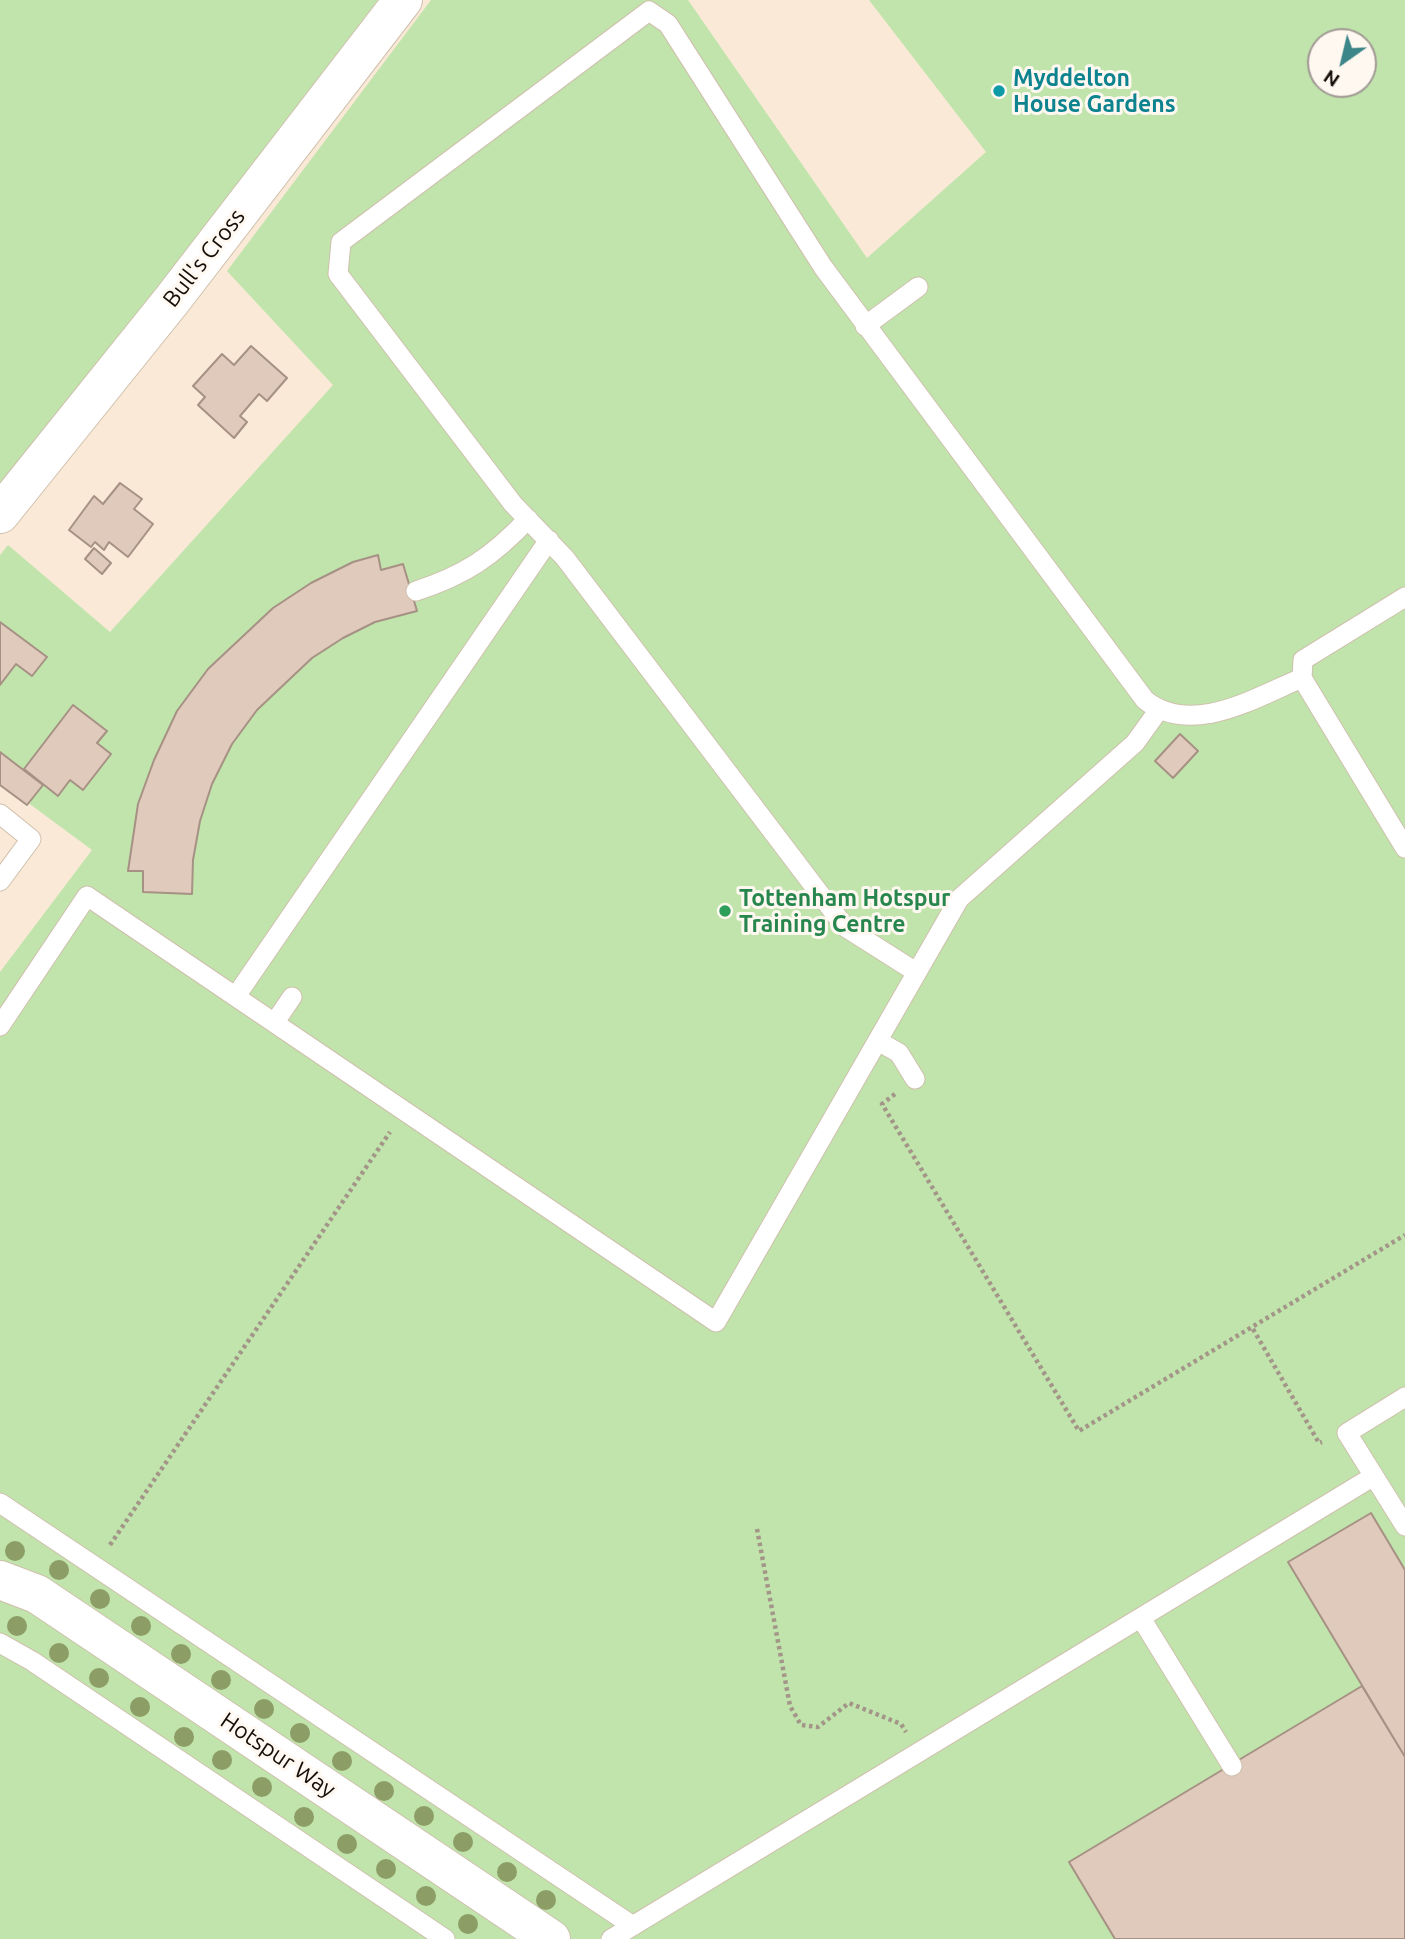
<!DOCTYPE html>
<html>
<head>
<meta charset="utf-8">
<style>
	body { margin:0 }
	#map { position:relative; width:1405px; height:1939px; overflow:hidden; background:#f9e9d6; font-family:Ubuntu,sans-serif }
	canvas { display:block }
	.north { position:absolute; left:1307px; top:28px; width:70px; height:70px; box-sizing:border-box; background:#fff8f1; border:2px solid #a19a94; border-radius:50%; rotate:214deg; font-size:19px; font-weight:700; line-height:28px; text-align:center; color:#140e08 }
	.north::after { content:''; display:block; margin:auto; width:24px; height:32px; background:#3c8588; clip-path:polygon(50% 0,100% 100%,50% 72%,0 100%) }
</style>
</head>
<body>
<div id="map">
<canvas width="1405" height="1939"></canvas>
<div class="north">N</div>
</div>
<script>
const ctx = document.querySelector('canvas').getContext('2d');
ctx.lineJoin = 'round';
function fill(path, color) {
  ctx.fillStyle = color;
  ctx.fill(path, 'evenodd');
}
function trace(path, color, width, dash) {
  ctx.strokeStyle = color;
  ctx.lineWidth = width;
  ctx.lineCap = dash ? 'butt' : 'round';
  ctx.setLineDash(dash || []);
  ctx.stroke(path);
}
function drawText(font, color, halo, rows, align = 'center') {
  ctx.font = font + ' Ubuntu,sans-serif';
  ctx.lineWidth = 6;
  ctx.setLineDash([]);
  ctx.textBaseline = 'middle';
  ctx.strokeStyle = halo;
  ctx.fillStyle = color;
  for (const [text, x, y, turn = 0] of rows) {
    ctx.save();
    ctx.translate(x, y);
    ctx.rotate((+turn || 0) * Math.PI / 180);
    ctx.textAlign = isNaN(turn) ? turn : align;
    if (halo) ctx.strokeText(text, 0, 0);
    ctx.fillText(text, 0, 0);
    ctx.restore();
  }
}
const green = new Path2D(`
	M 0,0 L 378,0 L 53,424 L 0,486 Z
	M 431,0 L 688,0 L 867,258 L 986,152 L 869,0 L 1405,0 L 1405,1939 L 0,1939 L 0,972 L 92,850 L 0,782 L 0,555 L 8,545 L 110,632 L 333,385 L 227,271 ZM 1321,42 L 1363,42 L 1363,84 L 1321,84 Z`);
const building = new Path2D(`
	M 251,346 L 287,378 L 267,401 L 259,394 L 240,416 L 247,422 L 234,438 L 198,405 L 205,397 L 193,386 L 222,354 L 234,365 Z
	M 120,483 L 142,499 L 134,509 L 153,524 L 128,557 L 109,542 L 104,550 L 95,542 L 91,547 L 69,530 L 94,496 L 103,504 Z
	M 94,548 L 111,563 L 102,574 L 85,559 Z
	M 378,555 L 381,570 L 403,564 L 417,611 L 375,622 L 343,638 L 312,658 L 257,710 L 232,744 L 212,784 L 200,821 L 193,860 L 192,894 L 143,892 L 143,871 L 128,871 L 138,804 L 154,760 L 177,711 L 208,669 L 273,608 L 311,583 L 353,562 Z
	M 0,622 L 47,657 L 32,676 L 16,664 L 0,685 Z
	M 73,705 L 107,731 L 97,743 L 111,754 L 83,790 L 70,780 L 58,796 L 24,769 Z
	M 1180,734 L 1198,751 L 1173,778 L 1155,761 Z
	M 0,752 L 43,785 L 27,805 L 0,785 Z
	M 1371,1513 L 1405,1570 L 1405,1757 L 1288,1562 Z
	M 1362,1686 L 1405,1757 L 1405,1939 L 1115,1939 L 1069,1862 Z`);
const path = new Path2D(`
	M 895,1094 L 882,1104 L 1079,1431 L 1405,1235
	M 1253,1329 L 1319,1443 L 1322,1442
	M 757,1529 L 790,1706 L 801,1725 L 818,1727 L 849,1703 L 901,1724 L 906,1732
	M 110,1545 L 390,1132`);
const service = new Path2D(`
	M 865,326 L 918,287
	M 416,591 C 465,575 492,557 528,519
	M 1302,678 L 1303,660 L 1405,597
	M 0,814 L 31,839 L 0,881
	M 916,972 L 845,927 L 565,558 L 513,504 L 338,274 L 341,242 L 649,11 L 668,24 L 823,267 L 1145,700 C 1192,737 1254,698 1302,678 L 1405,848
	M 236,996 L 549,540
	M 275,1022 L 292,997
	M 0,1026 L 87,896 L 716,1322 L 959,899 L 1135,743 L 1158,711
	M 878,1041 L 899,1053 L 915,1079
	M 1405,1397 L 1347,1433 L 1405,1526
	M 0,1503 L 633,1926
	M 1141,1618 L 1232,1766
	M 0,1643 L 32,1661 L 445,1939
	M 611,1939 L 1374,1476`);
const minor = new Path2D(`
	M 0,514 L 172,300 L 403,0
	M 0,1580 L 37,1594 L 551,1939`);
const trees = [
	[15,1551],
	[59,1570],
	[100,1599],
	[17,1626],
	[141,1626],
	[59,1653],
	[181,1654],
	[99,1678],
	[221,1680],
	[140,1707],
	[264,1709],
	[300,1733],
	[184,1737],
	[222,1760],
	[342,1761],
	[262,1787],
	[384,1791],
	[424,1816],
	[304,1817],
	[463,1842],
	[347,1844],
	[386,1869],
	[507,1872],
	[426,1896],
	[546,1900],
	[468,1924]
];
const markers = [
	[999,91,7,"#0f9aa8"],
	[725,911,7,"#2e9e5b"]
];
const cultureNames = [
	["Myddelton",1013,78],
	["House Gardens",1013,104]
];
const streetNames = [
	["Bull's Cross",204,258,-52],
	["Hotspur Way",278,1755,34]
];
const leisureNames = [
	["Tottenham Hotspur",739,898],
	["Training Centre",739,924]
];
fill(green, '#c0e4ac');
fill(building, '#e0cabc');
trace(building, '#a69184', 2);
trace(service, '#cfc0ad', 21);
trace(minor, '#cfc0ad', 40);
trace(path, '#a39688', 4.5, [3.5, 3.5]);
trace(service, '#fff', 19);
trace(minor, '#fff', 38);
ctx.fillStyle = '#8c9d66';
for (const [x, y] of trees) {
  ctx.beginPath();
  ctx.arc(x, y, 10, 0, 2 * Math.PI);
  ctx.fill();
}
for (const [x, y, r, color] of markers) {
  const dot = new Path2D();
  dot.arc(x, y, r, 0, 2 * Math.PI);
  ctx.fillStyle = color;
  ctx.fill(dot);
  trace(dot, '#fff8f1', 2.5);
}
drawText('bold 23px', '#0d838f', '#fff8f1', cultureNames, 'left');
drawText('23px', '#140e08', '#fff8f1', streetNames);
drawText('bold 23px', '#27864d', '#fff8f1', leisureNames, 'left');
</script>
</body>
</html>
